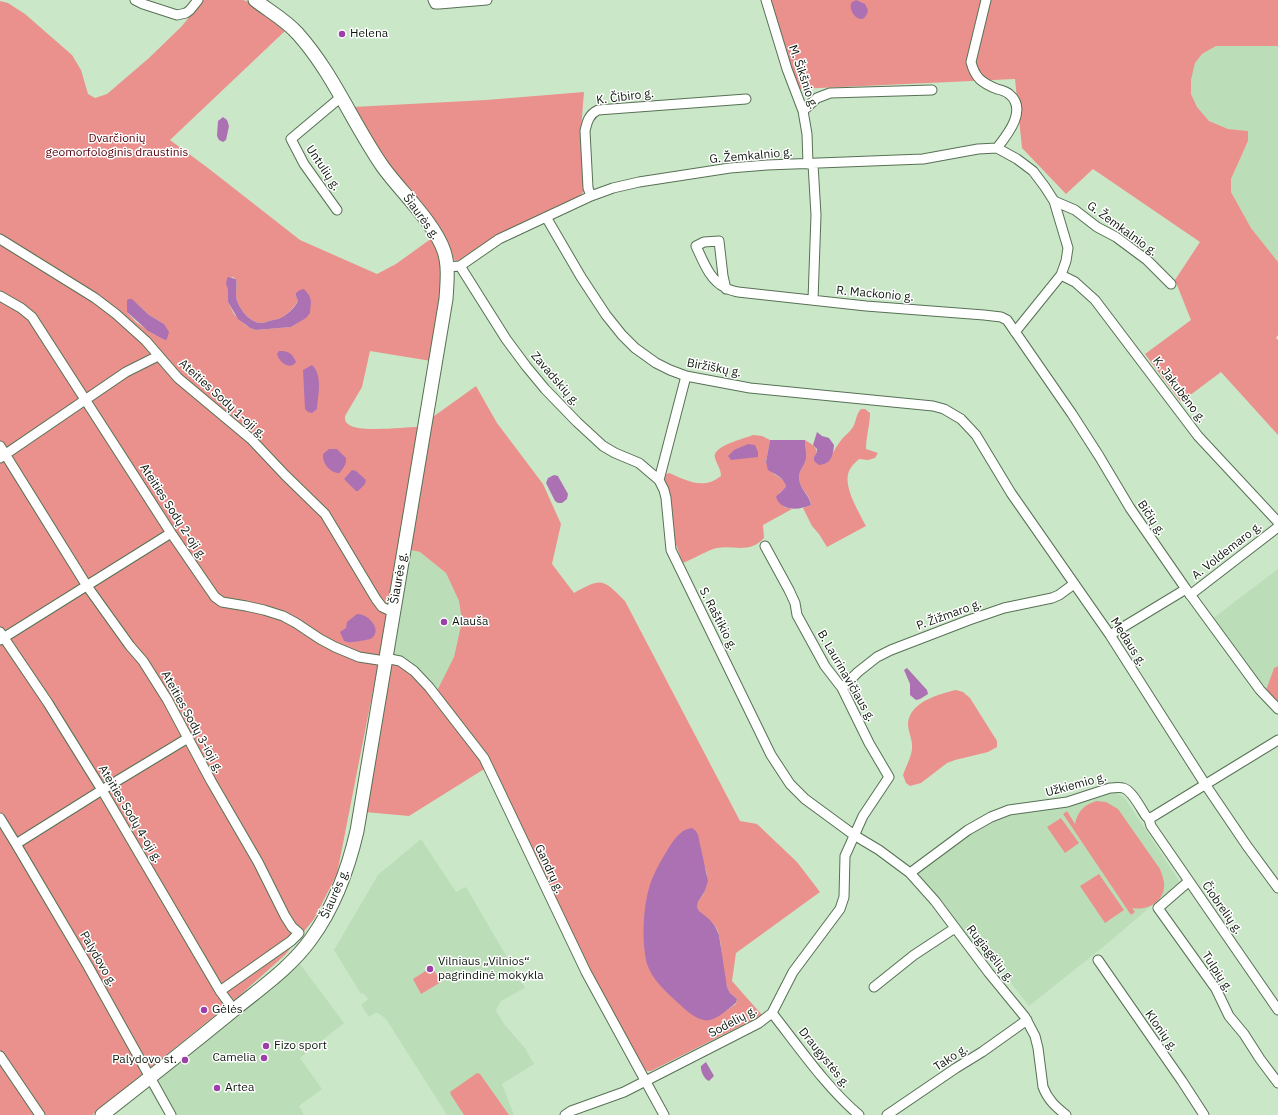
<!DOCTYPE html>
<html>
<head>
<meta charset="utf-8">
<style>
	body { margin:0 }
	canvas { display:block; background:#cae7c7 }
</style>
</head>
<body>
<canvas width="1278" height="1115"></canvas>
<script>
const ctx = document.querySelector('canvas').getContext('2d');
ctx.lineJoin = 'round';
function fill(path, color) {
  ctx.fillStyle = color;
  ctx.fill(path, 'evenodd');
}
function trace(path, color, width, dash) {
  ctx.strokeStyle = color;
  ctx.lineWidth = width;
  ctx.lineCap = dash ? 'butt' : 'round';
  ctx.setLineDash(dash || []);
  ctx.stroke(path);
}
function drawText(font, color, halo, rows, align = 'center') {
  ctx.font = font + ' "IBM Plex Sans",sans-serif';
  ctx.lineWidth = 3;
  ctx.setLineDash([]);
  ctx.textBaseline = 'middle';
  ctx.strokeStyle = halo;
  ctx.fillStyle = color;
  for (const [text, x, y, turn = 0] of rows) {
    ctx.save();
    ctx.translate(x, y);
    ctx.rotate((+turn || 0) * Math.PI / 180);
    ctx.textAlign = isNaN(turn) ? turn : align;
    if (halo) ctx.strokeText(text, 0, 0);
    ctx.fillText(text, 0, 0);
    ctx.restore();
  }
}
const built = new Path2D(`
	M 1216,46 L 1278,46 L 1278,262 L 1251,228 L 1231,192 L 1231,179 L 1248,141 L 1248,131 L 1228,129 L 1209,121 L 1197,107 L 1191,94 L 1191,80 L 1195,63 L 1202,54 Z
	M 411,550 L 420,552 L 446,573 L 459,601 L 462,621 L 454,657 L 438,692 L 394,654 Z
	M 1278,569 L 1278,666 L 1274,668 L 1265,693 L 1212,619 Z
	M 1116,793 L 1124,797 L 1180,882 L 1103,947 L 1029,1006 L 979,943 L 974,946 L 917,873 L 975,830 L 994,819 L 1014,812 L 1062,808 L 1106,794 Z
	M 421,839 L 456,892 L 466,887 L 525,988 L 501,1001 L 496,1010 L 504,1024 L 525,1048 L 534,1064 L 502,1084 L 514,1115 L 447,1115 L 386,1019 L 378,1013 L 375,1013 L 369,1017 L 361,1005 L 368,999 L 363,993 L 361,994 L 334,950 L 378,875 Z
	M 300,964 L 344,1023 L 300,1058 L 322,1089 L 299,1106 L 304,1115 L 165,1115 L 147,1086 Z`);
const green = new Path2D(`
	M 203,0 L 243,0 L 254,4 L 285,31 L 170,140 L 208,168 L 300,240 L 377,274 L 396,264 L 432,238 L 440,258 L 442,275 L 431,361 L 370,351 L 362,387 L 345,416 C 345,419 345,422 348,424 C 357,433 405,427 419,427 L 377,670 L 337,874 L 314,919 L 285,955 L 239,996 L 92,1115 L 0,1115 L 0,1 L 8,3 L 25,14 L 72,55 L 81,70 L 88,94 L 95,98 L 107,94 L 149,58 L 182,26 ZM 233,277 L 236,279 C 238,287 234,295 238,303 C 241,311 250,322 260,323 C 263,323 266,322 269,321 C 272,320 275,320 278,319 C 286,316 294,308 298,301 L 296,296 L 306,293 L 309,295 L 299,322 L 291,327 L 256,330 L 250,328 L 244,324 L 234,314 L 228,302 L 228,290 L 227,279 ZM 128,303 L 136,303 L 149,315 L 164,324 L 155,335 L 136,322 L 127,312 Z
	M 771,0 L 1278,0 L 1278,46 L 1216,46 L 1202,54 L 1195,63 L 1191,80 L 1191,94 L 1197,107 L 1209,121 L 1228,129 L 1248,131 L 1248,141 L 1231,179 L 1231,192 L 1251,228 L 1278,262 L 1278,335 L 1276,338 L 1278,340 L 1278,435 L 1221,372 L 1181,402 L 1145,354 L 1191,320 L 1175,280 L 1200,242 L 1093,169 L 1066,194 L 1022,148 L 1015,79 L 798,89 Z
	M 584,92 L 581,129 L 584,191 L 578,198 L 466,258 L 456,261 L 454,260 L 450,249 L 391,170 L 353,107 L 486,100 Z
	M 476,386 L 497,423 L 543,484 L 561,524 L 552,564 L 574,593 C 602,577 603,579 625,601 L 740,821 L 757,824 L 797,862 L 820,892 L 736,953 L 732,981 L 762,1015 L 651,1071 L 647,1071 L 643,1068 L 571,934 L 489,766 L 409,816 L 365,812 L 394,654 L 409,661 L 424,675 L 437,691 L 454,657 L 462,621 L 459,601 L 446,573 L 420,552 L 411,550 L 430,419 ZM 681,832 C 694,849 714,867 705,891 C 703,896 697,901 697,907 C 698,914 712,920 716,927 C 721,937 721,949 722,960 C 723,969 725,978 727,987 L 730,993 L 737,999 L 736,1004 L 713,1019 Z
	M 861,409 L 865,409 L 870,413 C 870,425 866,436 866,449 L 878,453 L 875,458 L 868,460 L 859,459 C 856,462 852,465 850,469 C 841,484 859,512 866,526 L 827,547 L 819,534 L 812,526 L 803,508 L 811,505 C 811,496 802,491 800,483 C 797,470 804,468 806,459 C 807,454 805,446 805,440 C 810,443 816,446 817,452 L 814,457 L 830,459 C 833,452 837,445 842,439 C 845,435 850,432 853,427 C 856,422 856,414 861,409 Z
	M 753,435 L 762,436 L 770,440 L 766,462 C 769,466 771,471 774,474 C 780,478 784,479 786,486 L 783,490 L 779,493 L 784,507 L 792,509 L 763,525 L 764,538 C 750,554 734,545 717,548 C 710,549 691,560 683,563 C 671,536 668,508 663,478 L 664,475 L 669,473 C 688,481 703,490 721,476 C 721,469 717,465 715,458 C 711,446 744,439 753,435 Z
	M 1278,666 L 1278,704 L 1265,693 L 1274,668 Z
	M 956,690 L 963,692 L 970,698 L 997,741 L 997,747 L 988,752 L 955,760 L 947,763 L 921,783 L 910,786 L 906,783 L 903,775 C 906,766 911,758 912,749 C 913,740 908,732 908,724 C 909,702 939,694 956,690 Z
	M 1096,801 L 1106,802 L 1118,809 L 1160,869 C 1162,875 1165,881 1164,888 C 1162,903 1146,911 1132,908 L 1135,912 L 1131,915 L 1063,814 L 1067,811 L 1075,824 C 1077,812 1084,805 1096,801 Z
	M 1061,818 L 1079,843 L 1065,853 L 1047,827 Z
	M 1099,874 L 1124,910 L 1105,923 L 1080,886 Z
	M 432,967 L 441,982 L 421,994 L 413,979 Z
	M 477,1073 L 480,1074 L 509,1115 L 464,1115 L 451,1095 L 450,1092 Z`);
const water = new Path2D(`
	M 856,0 L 865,4 L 868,10 C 865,28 848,15 851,3 Z
	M 223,117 L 227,120 L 229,126 L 226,140 L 223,142 L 219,140 L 217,136 L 218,121 Z
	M 228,277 L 236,279 C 238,286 234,295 238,303 C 241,311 250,322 260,323 C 263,323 266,322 269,321 C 272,320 275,320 278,319 C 286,316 295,308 298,301 L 296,296 L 296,293 L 300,290 L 304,289 L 309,295 L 311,301 L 310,313 L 306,318 L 291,327 L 256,330 L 250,328 L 238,319 L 228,302 L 228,290 L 226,283 L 227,279 Z
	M 129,299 L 132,299 L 149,315 L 164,324 L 169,332 L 167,339 L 165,340 L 148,331 L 127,312 L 127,300 Z
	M 283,351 C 290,352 293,355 296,362 C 290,371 279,362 277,354 L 279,351 Z
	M 312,365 C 323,375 318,396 317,409 L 312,413 L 308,412 L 305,409 L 303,370 Z
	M 817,432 L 822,436 L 829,438 L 834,445 C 833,456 831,464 819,465 L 814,461 L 814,457 L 817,452 L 817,449 L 813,445 Z
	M 770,440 L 805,440 C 805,446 807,454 806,459 C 804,468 797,470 800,483 C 802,491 810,496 811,505 C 800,510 781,512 776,497 C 779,493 783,491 786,486 C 783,477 776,475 768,470 L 766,462 Z
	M 748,444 L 755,445 L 758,452 L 758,457 L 731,460 L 728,456 L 734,450 Z
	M 329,449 L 337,449 L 346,458 C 347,464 343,469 339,473 C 330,473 322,463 323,454 Z
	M 352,470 L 356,471 L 366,480 L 365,484 L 358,491 L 356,491 L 344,479 Z
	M 554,475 L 558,476 L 559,478 L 568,494 L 567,499 L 562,503 L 558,503 L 555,501 L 546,483 L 548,478 Z
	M 357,614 C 367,613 383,629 372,638 C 369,640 363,640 360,641 C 354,642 349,643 344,641 L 340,632 L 346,628 L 347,622 Z
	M 907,668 L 927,690 L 928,694 L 920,699 L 916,700 L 910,695 L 910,684 L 904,670 Z
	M 692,828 L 696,831 L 698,835 L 708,881 L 705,891 L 698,902 L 697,907 L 699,911 L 709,919 L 715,926 L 719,935 L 727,987 L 730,993 L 737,999 L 736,1003 C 729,1008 721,1016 713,1019 C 700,1025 686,1010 677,1002 C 665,991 652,979 647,964 C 641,940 643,902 652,879 C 656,869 662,859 668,849 C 674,840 679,830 692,828 Z
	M 706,1062 L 714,1076 L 709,1081 C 705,1080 700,1071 701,1066 Z`);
const minor = new Path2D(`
	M 135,0 L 143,4 L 177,15 L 186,13 L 190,10 L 198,0
	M 433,0 L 435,4 L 439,4 L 487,0
	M 766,0 L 787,69 L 803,111 L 807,134 L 808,164
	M 986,0 L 971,62 C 975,78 982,83 997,89 C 1001,90 1006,91 1009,94 C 1028,109 1008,134 997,148
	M 803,111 L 817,98 L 830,93 L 932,90
	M 591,196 L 588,188 L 585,131 C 587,122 589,114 598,110 L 746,99
	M 1054,201 L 1075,210 L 1097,227 L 1116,237 L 1147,260 L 1171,284
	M 337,210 L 304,164 L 291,139 L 341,97
	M 546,217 L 581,277 L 606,315 L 622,335 L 635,348 L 656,363 L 670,370 L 686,376 L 750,388 L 933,406 L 944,409 L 961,419 L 976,435 L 1011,493 L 1110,635 L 1205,784 L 1247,846 L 1278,888
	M 0,239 L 95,298 L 116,314 L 146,341 L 178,378 L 251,439 L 285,475 L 325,514 L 376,599 L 382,607 L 393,612
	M 460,266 L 506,339 L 526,366 L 545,389 L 577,422 L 603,446 L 615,453 L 639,463 L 659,480
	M 447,267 L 460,266 L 499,239 L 591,196 L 613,188 L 639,182 L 730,168 L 767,165 L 923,159 L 978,149 L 997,148 L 1017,159 L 1033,171 L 1045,187 L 1054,201 L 1068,248 L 1066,261 L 1061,275 L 1015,332
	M 1061,275 L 1075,282 L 1095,300 L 1198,436 L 1278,522
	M 726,289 L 723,276 L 719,241 L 704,242 L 696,246 C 703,261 710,281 726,288 C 729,290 734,291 738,292 L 866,306 L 984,315 L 1001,317 L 1007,320 L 1072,414 L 1099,456 L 1130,508 L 1186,589 L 1260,690 L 1278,709
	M 0,296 L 21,308 L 32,317 L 171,533 L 215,597 L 222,602 L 246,606 L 264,610 L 283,616 L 296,623 L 320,639 L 335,647 L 359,657 L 385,661
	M 813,300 L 816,215 L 813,164
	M 686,376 L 659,480 L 664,490 L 666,498 L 671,550 L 771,755 L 790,784 L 805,799 L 854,835 L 879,850 L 910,873 L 935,901 L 989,973 L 1025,1017 L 1035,1036 L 1038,1048 L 1043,1087 C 1048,1100 1056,1107 1066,1115
	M 0,446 L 87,586 L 130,646 L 143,661 L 167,699 L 211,781 L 258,862 L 285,916 L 292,927 L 299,933 L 291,941 L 220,991
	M 0,458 L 126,372 L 158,356
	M 1190,595 L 1278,527
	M 0,632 L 48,703 L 102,790 L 220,991 L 234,1010
	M 1110,635 L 1186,589
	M 0,640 L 171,533
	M 385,658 L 400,661 L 414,671 L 429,687 L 484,758 L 586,972 L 664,1115
	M 842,688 L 858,672 L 877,657 L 891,650 L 969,620 L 1004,608 L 1052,598 L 1059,595 L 1074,584
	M 0,818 L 16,844 L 88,966 L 171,1115
	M 1149,819 L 1151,826 L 1278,1010
	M 1149,819 L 1278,740
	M 16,844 L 102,790 L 188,738
	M 910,873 L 968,830 L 991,817 L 1009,810 L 1067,802 L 1110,788 C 1114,788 1119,787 1123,788 C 1132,790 1141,809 1146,816 L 1149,819
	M 1188,882 L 1158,908 L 1216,989 L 1229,1016 L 1244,1034 L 1260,1059 L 1278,1083
	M 1098,960 L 1182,1081 L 1204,1115
	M 874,987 L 914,955 L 955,928
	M 772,1013 C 799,1047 826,1087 859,1115
	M 0,1056 L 40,1115
	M 565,1115 L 571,1111 L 624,1092 L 759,1023 L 772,1013 L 793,972 L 840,909 L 844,897 L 845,856 L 863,816 L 889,777 L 869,743 L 842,688 L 825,666 L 797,615 L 795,603 L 789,590 L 765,546
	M 887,1115 L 956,1068 L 982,1052 L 1027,1020`);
const secondary = new Path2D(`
	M 102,1115 C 147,1080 191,1045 235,1009 C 262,987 291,967 311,939 C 335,906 348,870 357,831 L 446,299 C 447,283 449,266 444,251 C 434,222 401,192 383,167 C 353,124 333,73 298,34 C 286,20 269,11 255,0`);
const markers = [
	[342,34,4,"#9d3fa8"],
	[444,622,4,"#9d3fa8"],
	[430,969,4,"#9d3fa8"],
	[204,1010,4,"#9d3fa8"],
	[266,1046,4,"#9d3fa8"],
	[264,1058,4,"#9d3fa8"],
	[185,1060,4,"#9d3fa8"],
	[217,1088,4,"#9d3fa8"]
];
const poiNames = [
	["Helena",350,34],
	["Alauša",452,622],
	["Vilniaus „Vilnios“",438,962],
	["pagrindinė mokykla",438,976],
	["Gėlės",212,1010],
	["Fizo sport",274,1046],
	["Camelia",256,1058,"right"],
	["Palydovo st.",177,1060,"right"],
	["Artea",225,1088]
];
const streetNames = [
	["M. Šikšnio g.",803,77,71],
	["K. Čibiro g.",625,97,-7],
	["G. Žemkalnio g.",751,156,-5],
	["Untulių g.",323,168,56],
	["Šiaurės g.",421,217,54],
	["G. Žemkalnio g.",1122,229,36],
	["R. Mackonio g.",875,294,5],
	["Biržiškų g.",714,368,11],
	["Zavadskių g.",555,379,49],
	["K. Jakubėno g.",1179,390,53],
	["Ateities Sodų 1-oji g.",222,399,42],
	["Ateities Sodų 2-oji g.",173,512,57],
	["Bičių g.",1151,518,56],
	["A. Voldemaro g.",1227,551,-38],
	["Šiaurės g.",399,578,-80],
	["P. Žižmaro g.",949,615,-20],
	["S. Raštikio g.",718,619,63],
	["Medaus g.",1128,642,57],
	["B. Laurinavičiaus g.",846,676,60],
	["Ateities Sodų 3-ioji g.",192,722,61],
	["Užkiemio g.",1076,785,-15],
	["Ateities Sodų 4-oji g.",130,814,59],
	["Gandrų g.",549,869,65],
	["Šiaurės g.",335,894,-66],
	["Čiobrelių g.",1222,908,55],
	["Rugiagėlių g.",990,954,52],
	["Palydovo g.",98,959,60],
	["Tulpių g.",1217,972,57],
	["Sodelių g.",733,1022,-28],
	["Klonių g.",1161,1031,55],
	["Draugystės g.",824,1058,51],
	["Tako g.",951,1058,-33]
];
const parkNames = [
	["Dvarčionių",117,139],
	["geomorfologinis draustinis",117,153]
];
fill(built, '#bbdeb8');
fill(green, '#eb918d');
fill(water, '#ac71b2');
trace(minor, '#577155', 11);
trace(secondary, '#577155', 15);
trace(minor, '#fff', 9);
trace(secondary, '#fff', 13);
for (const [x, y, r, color] of markers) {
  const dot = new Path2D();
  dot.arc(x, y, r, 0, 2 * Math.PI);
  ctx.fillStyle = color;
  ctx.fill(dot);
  trace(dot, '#fff', 1.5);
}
drawText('12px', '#0e180d', '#fff', poiNames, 'left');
drawText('12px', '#0e180d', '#fff', streetNames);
drawText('12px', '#56000b', '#fff', parkNames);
</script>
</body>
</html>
